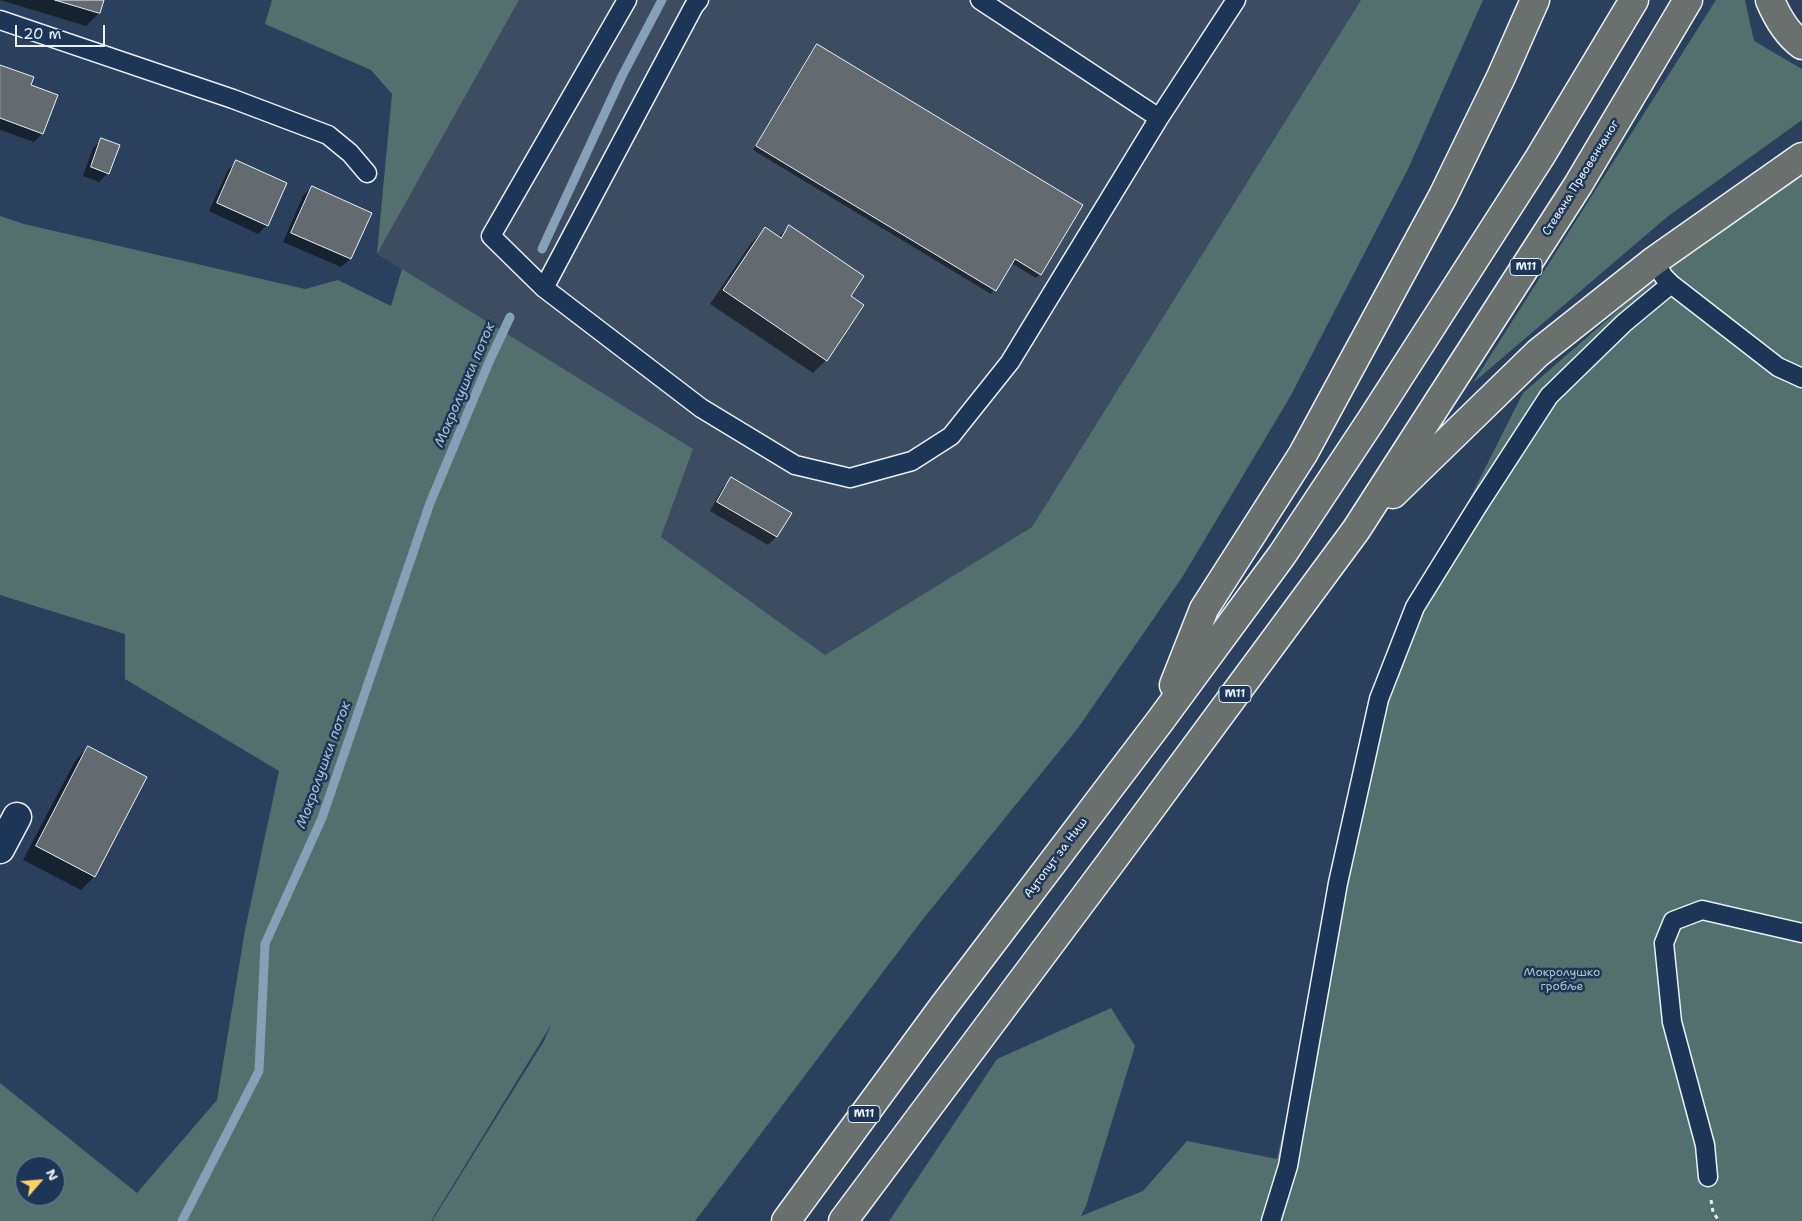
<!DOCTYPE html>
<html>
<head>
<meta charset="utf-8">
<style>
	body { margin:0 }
	#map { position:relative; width:1802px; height:1221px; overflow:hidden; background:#2b405c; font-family:"Shantell Sans",sans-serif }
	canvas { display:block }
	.north { position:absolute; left:15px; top:1156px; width:50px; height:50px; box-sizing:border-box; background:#1d3557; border:1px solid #6e8097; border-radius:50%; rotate:63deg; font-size:14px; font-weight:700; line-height:20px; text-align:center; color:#e8f1f8 }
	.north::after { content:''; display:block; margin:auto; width:18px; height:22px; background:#ffd166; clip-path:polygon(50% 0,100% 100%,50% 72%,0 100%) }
	.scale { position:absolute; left:15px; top:25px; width:90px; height:22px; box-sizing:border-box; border:2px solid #e8f1f8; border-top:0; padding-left:6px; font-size:15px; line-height:18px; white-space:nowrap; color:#e8f1f8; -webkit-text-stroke:4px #1d3557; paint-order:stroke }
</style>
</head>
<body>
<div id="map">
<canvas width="1802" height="1221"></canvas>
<div class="north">N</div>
<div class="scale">20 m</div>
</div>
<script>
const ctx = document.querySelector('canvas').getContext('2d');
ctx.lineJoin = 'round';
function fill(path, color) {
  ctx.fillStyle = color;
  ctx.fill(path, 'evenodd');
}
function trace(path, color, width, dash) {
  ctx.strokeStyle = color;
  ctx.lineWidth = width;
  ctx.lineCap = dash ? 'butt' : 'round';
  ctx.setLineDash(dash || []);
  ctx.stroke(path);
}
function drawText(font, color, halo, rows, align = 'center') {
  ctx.font = font + ' "Shantell Sans",sans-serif';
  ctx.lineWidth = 5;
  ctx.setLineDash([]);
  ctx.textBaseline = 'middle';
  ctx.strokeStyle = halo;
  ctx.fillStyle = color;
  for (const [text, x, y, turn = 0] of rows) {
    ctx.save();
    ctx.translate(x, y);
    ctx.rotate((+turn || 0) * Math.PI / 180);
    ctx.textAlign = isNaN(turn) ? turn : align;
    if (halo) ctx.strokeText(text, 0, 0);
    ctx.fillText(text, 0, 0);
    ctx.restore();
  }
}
const built = new Path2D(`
	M 519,0 L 1361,0 L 1032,527 L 825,655 L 661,537 L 693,449 L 377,254 Z`);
const green = new Path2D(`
	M 272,0 L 519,0 L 377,254 L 392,94 L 371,70 L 265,24 Z
	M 1361,0 L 1483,0 L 1408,169 L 1290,397 L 1183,576 L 1078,728 L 923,919 L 695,1221 L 432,1221 L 544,1041 L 551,1025 L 431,1221 L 0,1221 L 0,1083 L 137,1193 L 217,1100 L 245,930 L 279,771 L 125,679 L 125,634 L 0,595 L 0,216 L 24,224 L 305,289 L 338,280 L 391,306 L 402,269 L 693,449 L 661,537 L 825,655 L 1032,527 ZM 25,1166 L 55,1166 L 55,1196 L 25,1196 Z
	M 1716,0 L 1745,0 L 1754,41 L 1802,69 L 1802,120 L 1667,217 L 1473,383 Z
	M 1802,166 L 1802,1221 L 889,1221 L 997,1059 L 1111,1008 L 1135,1046 L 1086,1206 L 1081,1216 L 1143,1191 L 1187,1141 L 1277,1159 L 1379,699 L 1415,607 L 1523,393 L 1678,258 Z`);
const shadow = new Path2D(`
	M 0,0 L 103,0 L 99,13 L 86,26 Z
	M 817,46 L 1040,274 L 1036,278 L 1011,263 L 991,294 L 753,150 L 813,50 Z
	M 0,66 L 29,86 L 42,134 L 34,142 L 0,130 Z
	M 102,140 L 108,173 L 99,182 L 83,176 L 93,148 Z
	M 236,162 L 267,225 L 258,234 L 209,211 L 228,170 Z
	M 312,187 L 370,213 L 350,259 L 341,267 L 283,242 L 303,196 Z
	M 789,226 L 849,296 L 826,360 L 813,373 L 710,304 L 752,242 L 765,229 L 778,238 Z
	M 732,479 L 776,537 L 768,545 L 710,511 L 723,487 Z
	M 88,747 L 146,778 L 94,877 L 81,890 L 23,860 L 75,761 Z`);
const stream = new Path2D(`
	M 542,249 L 622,76 L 662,0
	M 182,1221 L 259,1071 L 265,944 L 322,818 L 430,503 L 489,362 L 510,317`);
const building = new Path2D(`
	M 55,0 L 104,0 L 100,13 Z
	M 817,44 L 1083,205 L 1041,275 L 1015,259 L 996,291 L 756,146 Z
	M 0,65 L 34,77 L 31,85 L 58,95 L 43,134 L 0,118 Z
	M 101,138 L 120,145 L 109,174 L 91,167 Z
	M 236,160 L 287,183 L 268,226 L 217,203 Z
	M 312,186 L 372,213 L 351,259 L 291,233 Z
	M 789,225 L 864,276 L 851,296 L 864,305 L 827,361 L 723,290 L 765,227 L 781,238 Z
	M 731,477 L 792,513 L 777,537 L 717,502 Z
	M 88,746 L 147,777 L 95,877 L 36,846 Z`);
const path = new Path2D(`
	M 1711,1200 L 1713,1212 L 1719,1221`);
const lane = new Path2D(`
	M 627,0 L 491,236 L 544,288 L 701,408 L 795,465 L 850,478 L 912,461 L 951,436 L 1010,362 L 1159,118 L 1236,0
	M 980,0 L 1159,118
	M 0,20 L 233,99 L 328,135 L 350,153 L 367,173
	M 1654,261 L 1664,277 L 1671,284 L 1778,367 L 1802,378
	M 544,288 L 694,6 L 699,0
	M 1708,1177 L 1705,1145 L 1672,1022 L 1664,943 L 1673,921 L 1702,910 L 1802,933
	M 1271,1221 L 1288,1166 L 1338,883 L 1379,699 L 1415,607 L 1477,507 L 1549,396 L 1624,323 L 1671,284`);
const street = new Path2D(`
	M 0,849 L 17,817`);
const highway = new Path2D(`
	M 1770,0 C 1777,17 1787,34 1802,45
	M 1393,494 L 1538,353 L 1654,261 L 1802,157
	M 1174,685 L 1204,609 L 1303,454 L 1443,196 L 1501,77 L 1535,0
	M 786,1221 L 943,1007 L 1160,721 L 1282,555 L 1372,419 L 1540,157 L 1634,0
	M 843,1221 L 1114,858 L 1356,530 L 1578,185 L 1688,0`);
const shields = [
	[1526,267,32],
	[1235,694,32],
	[864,1114,32]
];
const shieldNames = [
	["M11",1526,267],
	["M11",1235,694],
	["M11",864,1114]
];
const streetNames = [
	["Стевана Првовенчаног",1581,178,-58],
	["Аутопут за Ниш",1056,858,-53]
];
const parkNames = [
	["Мокролушко",1562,973],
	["гробље",1562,987]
];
const waterNames = [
	["Мокролушки поток",465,385,-67],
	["Мокролушки поток",324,765,-70]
];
fill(built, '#3c4d62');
fill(green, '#53706f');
fill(shadow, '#0007');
trace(stream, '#86a0b7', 9);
fill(building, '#646b70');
trace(building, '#e8f1f8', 1);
trace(lane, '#e8f1f8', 21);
trace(street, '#e8f1f8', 31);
trace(highway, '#e8f1f8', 31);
trace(path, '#e8f1f8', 3, [4, 4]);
trace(lane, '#1d3557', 18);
trace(street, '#1d3557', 28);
trace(highway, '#6a706d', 28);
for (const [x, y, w] of shields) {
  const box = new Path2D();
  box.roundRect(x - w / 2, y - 8.5, w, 17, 4);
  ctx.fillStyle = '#1d3557';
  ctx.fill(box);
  trace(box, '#e8f1f8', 1);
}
drawText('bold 11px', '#e8f1f8', null, shieldNames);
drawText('12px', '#e8f1f8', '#1d3557', streetNames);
drawText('12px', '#b4c4c8', '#1d3557', parkNames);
drawText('italic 14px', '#afc2d2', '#1d3557', waterNames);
</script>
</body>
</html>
